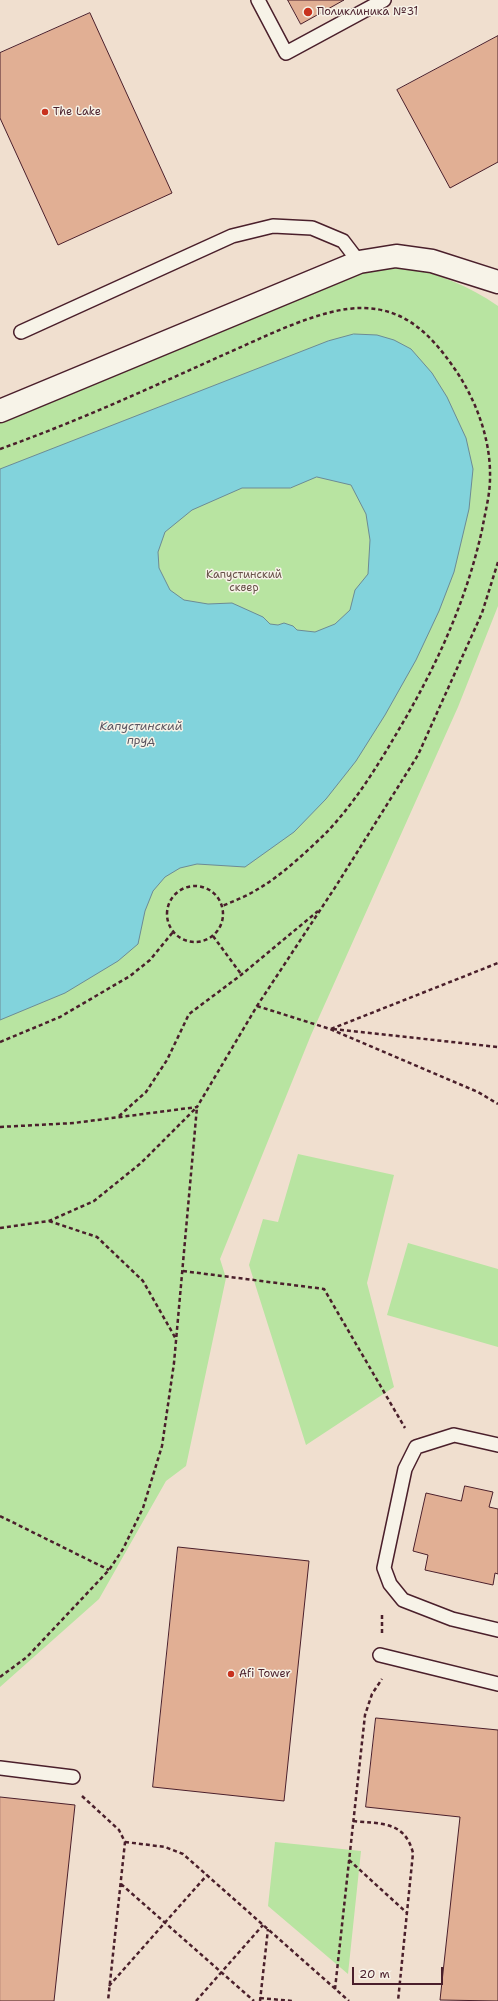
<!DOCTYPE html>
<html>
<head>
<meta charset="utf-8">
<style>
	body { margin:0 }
	#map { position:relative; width:498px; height:2001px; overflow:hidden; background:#f0dfcf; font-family:"Shantell Sans",sans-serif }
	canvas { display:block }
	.scale { position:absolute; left:352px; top:1967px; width:91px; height:18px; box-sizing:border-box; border:2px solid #4a1f2b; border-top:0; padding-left:5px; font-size:12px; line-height:14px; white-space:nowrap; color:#4a1f2b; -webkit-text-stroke:3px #f7f3e8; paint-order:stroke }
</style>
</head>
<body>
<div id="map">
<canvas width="498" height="2001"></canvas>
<div class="scale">20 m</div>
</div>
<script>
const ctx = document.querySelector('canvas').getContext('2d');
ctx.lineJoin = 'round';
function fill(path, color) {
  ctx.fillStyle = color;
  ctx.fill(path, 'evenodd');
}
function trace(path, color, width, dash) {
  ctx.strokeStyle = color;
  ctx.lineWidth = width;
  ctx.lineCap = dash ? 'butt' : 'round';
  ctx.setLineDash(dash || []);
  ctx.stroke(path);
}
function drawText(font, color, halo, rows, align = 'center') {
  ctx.font = font + ' "Shantell Sans",sans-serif';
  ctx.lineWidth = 3;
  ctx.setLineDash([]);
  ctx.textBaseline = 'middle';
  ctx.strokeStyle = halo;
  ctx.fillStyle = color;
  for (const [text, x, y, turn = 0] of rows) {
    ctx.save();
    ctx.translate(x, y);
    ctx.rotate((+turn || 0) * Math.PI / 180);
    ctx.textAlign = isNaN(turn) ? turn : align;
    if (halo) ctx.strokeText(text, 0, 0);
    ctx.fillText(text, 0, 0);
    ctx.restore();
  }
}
const green = new Path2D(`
	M 405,267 C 440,274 469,286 498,306 L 498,606 L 458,707 L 311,1035 L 220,1259 L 226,1278 L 186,1466 L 166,1481 L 99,1599 L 0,1687 L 0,418 L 361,271 Z
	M 298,1154 L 394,1175 L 367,1283 L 394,1387 L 306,1445 L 249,1265 L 263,1219 L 278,1222 Z
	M 408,1243 L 498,1269 L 498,1347 L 387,1315 Z
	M 275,1842 L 361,1851 L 348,1974 L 268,1906 Z`);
const water = new Path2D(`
	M 354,334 L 377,335 L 394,340 L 411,349 L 432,373 L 447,397 L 466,438 L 473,469 L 469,509 L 454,572 L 439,611 L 416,660 L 385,715 L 356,761 L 326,799 L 294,832 L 245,867 L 197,864 L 180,868 L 165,877 L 153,891 L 145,911 L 138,944 L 118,961 L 65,993 L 0,1020 L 0,469 L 328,341 ZM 317,477 L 351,485 L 366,514 L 370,540 L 368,574 L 355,590 L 350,610 L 335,624 L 315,632 L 297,630 L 293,626 L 284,623 L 278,625 L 270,624 L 263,617 L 232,603 L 208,604 L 184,600 L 170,590 L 159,568 L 158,552 L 165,532 L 192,510 L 242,488 L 290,488 Z`);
const building = new Path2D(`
	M 288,0 L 344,0 L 301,24 Z
	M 90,13 L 172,193 L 58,245 L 0,118 L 0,53 Z
	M 498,36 L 498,162 L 450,188 L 397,90 Z
	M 465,1486 L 493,1492 L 489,1507 L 498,1509 L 498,1574 L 495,1573 L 493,1585 L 425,1570 L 428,1555 L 413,1551 L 426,1493 L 461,1501 Z
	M 178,1547 L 309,1561 L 284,1801 L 153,1787 Z
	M 376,1718 L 498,1730 L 498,2001 L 440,2000 L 460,1817 L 366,1807 Z
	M 0,1797 L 75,1805 L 54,2001 L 0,2001 Z`);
const path = new Path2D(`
	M 0,449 C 76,422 150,388 223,355 C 263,338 321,307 364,308 C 405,309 430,334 452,365 C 475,397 491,438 490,478 C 490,495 485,513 482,530 C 466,602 436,667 398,731 C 377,767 354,804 325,834 C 305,853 282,875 258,889 C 247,896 234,901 222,906
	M167 914a28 28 0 1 1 56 0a28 28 0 1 1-56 0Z
	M 213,936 L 241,974
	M 257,1006 L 330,1029 L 478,1092 L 498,1104
	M 331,1029 L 498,963
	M 333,1029 L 498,1047
	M 0,1042 L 60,1017 L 130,976 L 150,960 L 173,932
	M 119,1116 L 146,1092 L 167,1060 L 189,1014 L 241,975 L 318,911
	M 0,1127 L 74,1123 L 197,1107 L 257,1006 L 336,886 L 418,755 L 482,613 L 498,562
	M 49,1221 L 97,1237 L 143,1281 L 176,1339
	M 0,1228 L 49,1221 L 94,1201 L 141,1163 L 197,1107
	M 183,1271 L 324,1289 L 405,1428
	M 0,1516 L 109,1570
	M 382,1633 L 382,1612
	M 0,1677 L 27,1657 L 109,1570 L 123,1549 L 143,1508 L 162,1446 L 174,1363 L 197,1107
	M 82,1796 L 119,1830 L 125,1842 L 108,2001
	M 353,1821 C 381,1824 405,1821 413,1853 L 398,2001
	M 125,1842 L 165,1847 L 183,1854 L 349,2001
	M 349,1860 L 407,1913
	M 121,1884 L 254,2001
	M 109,1986 L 207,1875
	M 335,1989 L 365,1715 L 372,1694 L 382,1679
	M 260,1998 L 292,2001
	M 196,2001 L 263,1925
	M 260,2001 L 268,1929`);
const lane = new Path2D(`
	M 258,0 L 286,53 L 384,0
	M 21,332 L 232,236 L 273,226 L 312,228 L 343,241 L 359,262
	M 498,1445 L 454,1435 L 416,1447 L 405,1469 L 384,1568 L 390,1584 L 403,1600 L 452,1619 L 498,1630
	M 380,1655 L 498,1684
	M 0,1768 L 73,1777`);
const street = new Path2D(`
	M 0,411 L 359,262 L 396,256 L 432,261 L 498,282`);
const markers = [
	[308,12,5,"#c8321e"],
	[45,112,4,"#c8321e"],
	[231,1674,4,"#c8321e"]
];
const poiNames = [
	["Поликлиника №31",317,12],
	["The Lake",53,112],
	["Afi Tower",239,1674]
];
const parkNames = [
	["Капустинский",244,575],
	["сквер",244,588]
];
const waterNames = [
	["Капустинский",141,727],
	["пруд",141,741]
];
fill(green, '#b8e4a1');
fill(water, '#82d3dc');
trace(water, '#6c8b95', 1);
fill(building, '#e1af94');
trace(building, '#4a1f2b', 1);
trace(lane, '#4a1f2b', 16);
trace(street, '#4a1f2b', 25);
trace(path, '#4a1f2b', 2.5, [4, 3]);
trace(lane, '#f7f3e8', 13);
trace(street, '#f7f3e8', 22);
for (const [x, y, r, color] of markers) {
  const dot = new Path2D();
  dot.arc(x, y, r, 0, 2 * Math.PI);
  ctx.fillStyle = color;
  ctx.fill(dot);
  trace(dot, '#f7f3e8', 1.5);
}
drawText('11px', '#4a1f2b', '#f7f3e8', poiNames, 'left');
drawText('11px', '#665048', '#f7f3e8', parkNames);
drawText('italic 12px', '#5b5560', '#f7f3e8', waterNames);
</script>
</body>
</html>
